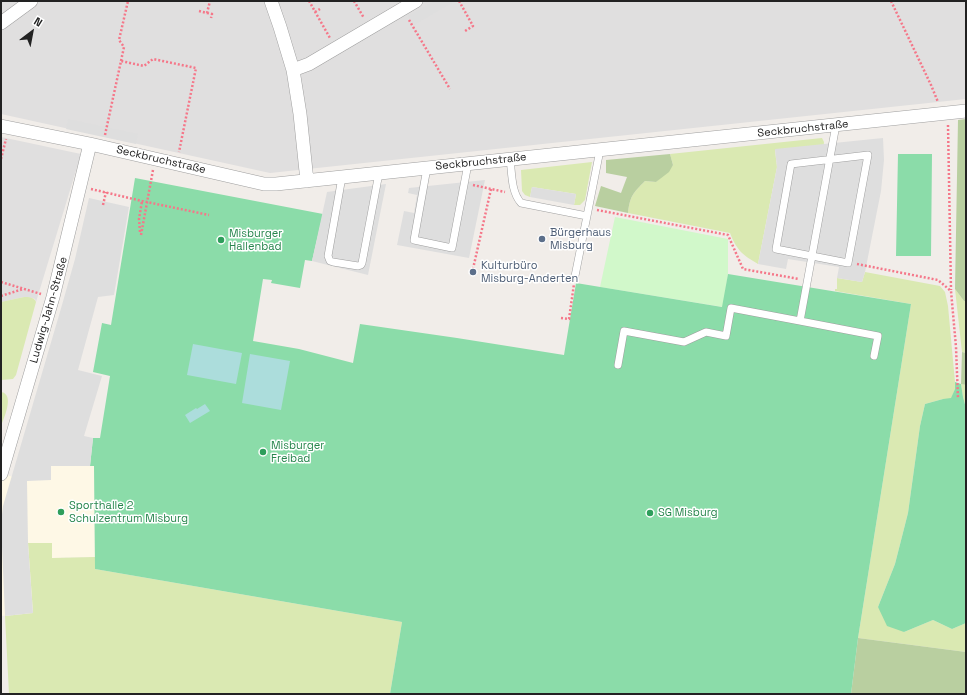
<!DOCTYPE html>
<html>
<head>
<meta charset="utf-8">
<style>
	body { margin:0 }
	#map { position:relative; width:967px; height:695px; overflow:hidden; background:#f1ede9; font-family:"Space Grotesk",sans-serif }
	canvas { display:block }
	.frame { position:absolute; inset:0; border:2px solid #222; pointer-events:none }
	.north { position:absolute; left:12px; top:12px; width:40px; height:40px; -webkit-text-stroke:3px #fff; paint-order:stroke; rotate:32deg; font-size:11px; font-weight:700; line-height:16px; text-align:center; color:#222 }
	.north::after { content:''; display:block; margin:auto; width:14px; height:18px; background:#222; clip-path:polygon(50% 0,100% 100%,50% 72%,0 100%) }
</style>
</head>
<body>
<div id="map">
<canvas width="967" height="695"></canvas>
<div class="frame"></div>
<div class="north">N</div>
</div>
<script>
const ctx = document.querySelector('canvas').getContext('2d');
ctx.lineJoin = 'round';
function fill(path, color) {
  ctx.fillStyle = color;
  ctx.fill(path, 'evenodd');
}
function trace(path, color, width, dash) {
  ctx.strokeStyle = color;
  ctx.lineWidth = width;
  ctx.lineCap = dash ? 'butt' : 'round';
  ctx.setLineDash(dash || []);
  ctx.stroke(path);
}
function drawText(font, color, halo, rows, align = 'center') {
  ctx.font = font + ' "Space Grotesk",sans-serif';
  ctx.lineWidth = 3;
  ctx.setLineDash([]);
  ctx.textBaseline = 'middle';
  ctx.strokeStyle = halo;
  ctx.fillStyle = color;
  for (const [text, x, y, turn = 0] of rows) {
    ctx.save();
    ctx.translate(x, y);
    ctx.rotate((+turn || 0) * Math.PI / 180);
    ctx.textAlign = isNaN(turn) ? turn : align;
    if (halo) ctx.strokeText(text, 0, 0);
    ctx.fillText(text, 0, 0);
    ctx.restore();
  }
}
const residential = new Path2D(`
	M 1,1 L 966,1 L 966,99 L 270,173 L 1,114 Z
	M 1,137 L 81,154 L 36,302 L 35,299 L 32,298 L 24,297 L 2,302 L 1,300 Z`);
const education = new Path2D(`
	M 51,466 L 94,466 L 95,557 L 52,558 L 33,613 L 1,616 L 1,474 L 27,480 L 51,480 Z`);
const grass = new Path2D(`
	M 822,138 L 824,142 L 823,152 L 775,150 L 777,167 L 758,264 C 743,255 737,251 730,233 L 628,213 C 630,196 633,193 645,181 L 656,182 L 673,165 L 670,154 Z
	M 592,162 L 585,200 L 580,205 L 574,205 L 576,194 L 532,187 L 530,197 L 525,195 L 522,191 L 521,170 Z
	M 865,272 L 940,286 L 945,292 L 948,306 L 955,382 L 955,389 L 951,399 L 943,399 L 925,404 L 920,426 L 908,513 L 895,564 L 878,607 L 904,632 L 933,620 L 952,629 L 966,623 L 966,652 L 858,638 L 911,304 L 835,291 L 835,289 L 837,289 L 837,278 L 862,282 Z
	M 955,289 L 964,301 L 966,301 L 966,353 L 962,352 Z
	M 24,297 C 29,297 34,297 36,302 L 16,375 L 13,379 L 1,380 L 1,302 Z
	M 961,384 L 966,385 L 966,408 L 963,397 Z
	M 1,392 C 15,394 4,418 1,426 Z
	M 28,543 L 52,543 L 52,558 L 95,557 L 95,569 L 402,622 L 390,694 L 9,694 L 5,616 L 33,613 Z`);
const forest = new Path2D(`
	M 966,119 L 966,301 L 964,301 L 955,289 L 958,120 Z
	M 670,154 L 673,165 L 669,172 L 656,182 L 645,181 C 633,193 630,196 628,213 L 595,206 L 601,186 L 621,193 L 627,177 L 606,173 L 606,160 Z
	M 962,352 L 966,353 L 966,385 L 961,384 Z
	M 858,638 L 966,652 L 966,694 L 851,694 Z`);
const park = new Path2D(`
	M 615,217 L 728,239 L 728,274 L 723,307 L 600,287 Z`);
const pitch = new Path2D(`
	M 898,154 L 932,154 L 931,256 L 896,256 Z
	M 135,178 L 323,214 L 312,261 L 305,260 L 300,288 L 271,283 L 272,280 L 263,279 L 253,341 L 299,349 L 353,363 L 360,324 L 457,338 L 564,355 L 576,283 L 722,307 L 728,274 L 911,304 L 858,638 L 851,694 L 390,694 L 402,622 L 95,569 L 94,466 L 90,466 L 93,438 L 100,438 L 110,376 L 93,372 L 102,323 L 111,325 Z
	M 955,382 L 961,384 L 963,397 L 966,408 L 966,623 L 952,629 L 933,620 L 904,632 L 887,626 L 878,607 L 895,564 L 908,513 L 920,426 L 925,404 L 943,399 L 951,398 L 955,389 Z`);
const parking = new Path2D(`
	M 434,1 L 455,1 L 414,25 L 408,16 Z
	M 68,119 L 138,134 L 136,144 L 66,129 Z
	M 883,138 L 884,160 L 881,191 L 865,272 L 862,282 L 837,278 L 839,267 L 788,259 L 786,269 L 758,264 L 777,167 L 775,149 Z
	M 485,180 L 469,258 L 397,245 L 404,211 L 414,213 L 417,195 L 408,193 L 409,188 Z
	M 386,184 L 368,275 L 312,261 L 327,192 Z
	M 532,187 L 576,194 L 574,205 L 530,197 Z
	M 89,198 L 129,207 L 114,295 L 98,297 L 78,370 L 102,376 L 84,436 L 93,438 L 90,466 L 51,466 L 51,480 L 27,481 L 28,543 L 33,613 L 5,616 L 1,523 L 3,506 L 62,305 L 75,259 Z`);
const water = new Path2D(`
	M 193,344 L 242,353 L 236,384 L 187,375 Z
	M 250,354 L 290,361 L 281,410 L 242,403 Z
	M 205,404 L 210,411 L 190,423 L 185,415 L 196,408 L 197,409 Z`);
const path = new Path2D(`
	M 309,1 L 330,38
	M 354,1 L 364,18
	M 459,1 L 473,26 L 465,31
	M 891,1 L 931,85 L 938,102
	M 199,11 L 207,13 L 210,1
	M 315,12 L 320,9
	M 207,13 L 212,14 L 211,18
	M 409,20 L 450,89
	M 121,61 L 124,47 L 119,40 L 128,1
	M 948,125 L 951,290
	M 105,135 L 121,61 L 144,66 L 153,59 L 196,68 L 179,152
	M 1,159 L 6,139
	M 473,185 L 505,192
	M 91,189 L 142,201 L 209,215
	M 103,205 L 106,192
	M 597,210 L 728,235 L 743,269 L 799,279
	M 140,232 L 139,219 L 142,201
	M 141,235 L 153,170
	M 857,264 L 938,280 L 951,291 L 956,347 L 958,399
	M 473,269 L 491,189
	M 1,282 L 41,294
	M 1,296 L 23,289
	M 561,318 L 569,319 L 574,284`);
const lane = new Path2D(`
	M 868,155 L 848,263 L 776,249 L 791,164 Z
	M 510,159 C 512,173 511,192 521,203 L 587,216 L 600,150
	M 427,168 L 414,240 L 452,248 L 468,164
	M 342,177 L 328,256 L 330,261 L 333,262 L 358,266 L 361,265 L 362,263 L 379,173
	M 575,276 L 587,216
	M 800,321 L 878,336 L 874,356
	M 618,365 L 624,331 L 684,342 L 706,332 L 726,336 L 731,308 L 800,321 L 836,125`);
const street = new Path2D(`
	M 271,1 L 280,27 L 293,70 L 300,114 L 307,181
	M 1,23 L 31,1
	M 293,70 L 309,64 L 416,1
	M 1,126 L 90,144 L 264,184 L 276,184 L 966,111
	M 1,474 L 53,297 L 90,144`);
const markers = [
	[542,239,4,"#5c6f8a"],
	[221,240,4,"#2e9e5b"],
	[473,272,4,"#5c6f8a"],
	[263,452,4,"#2e9e5b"],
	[61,512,4,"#2e9e5b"],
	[650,513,4,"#2e9e5b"]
];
const streetNames = [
	["Seckbruchstraße",803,129,-6],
	["Seckbruchstraße",161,160,13],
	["Seckbruchstraße",481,162,-6],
	["Ludwig-Jahn-Straße",49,310,-74]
];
const serviceNames = [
	["Bürgerhaus",550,233],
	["Misburg",550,246],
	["Kulturbüro",481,266],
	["Misburg-Anderten",481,279]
];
const leisureNames = [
	["Misburger",229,234],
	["Hallenbad",229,247],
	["Misburger",271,446],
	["Freibad",271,459],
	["Sporthalle 2",69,506],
	["Schulzentrum Misburg",69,519],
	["SG Misburg",658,513]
];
fill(residential, '#e0dfdf');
fill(education, '#fef8e6');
fill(grass, '#dae9b2');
fill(forest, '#b9cfa0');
fill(park, '#d1f8ca');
fill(pitch, '#8bdca9');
fill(parking, '#dedede');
fill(water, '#acdddc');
trace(lane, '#9f9f9f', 8);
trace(street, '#9f9f9f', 14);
trace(path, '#f57789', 2.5, [2, 2]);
trace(lane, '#fff', 7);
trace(street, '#fff', 13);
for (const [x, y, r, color] of markers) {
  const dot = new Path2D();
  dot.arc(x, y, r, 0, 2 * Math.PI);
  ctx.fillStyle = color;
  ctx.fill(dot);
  trace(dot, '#fff', 1.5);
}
drawText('11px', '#222', '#fff', streetNames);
drawText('11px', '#4e5e75', '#fff', serviceNames, 'left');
drawText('11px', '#27864d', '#fff', leisureNames, 'left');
</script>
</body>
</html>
